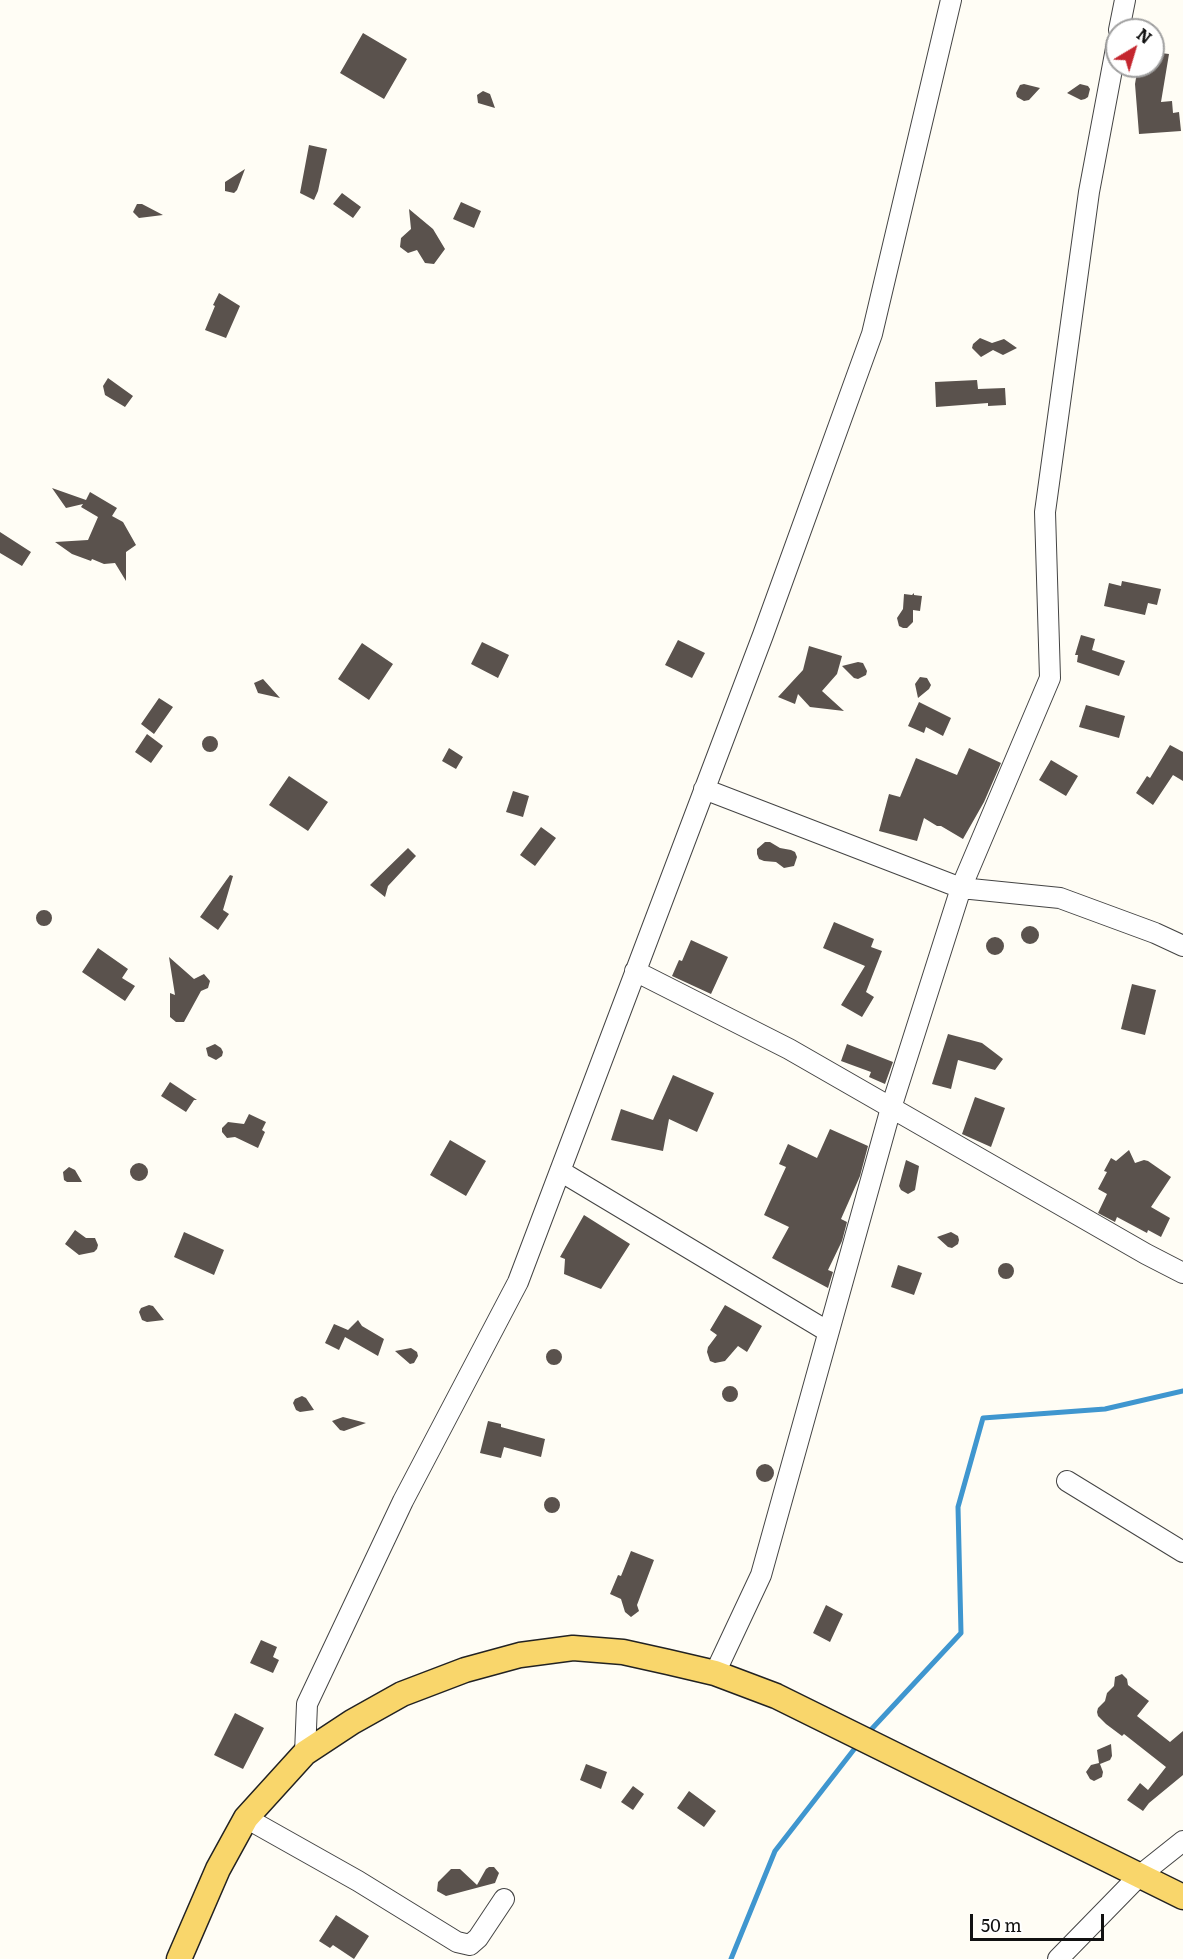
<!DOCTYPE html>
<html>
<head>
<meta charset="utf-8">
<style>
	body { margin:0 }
	#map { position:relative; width:1183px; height:1959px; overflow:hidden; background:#fffdf5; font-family:Literata,serif }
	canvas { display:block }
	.north { position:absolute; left:1105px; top:18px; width:60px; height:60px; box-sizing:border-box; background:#fff; border:2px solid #a0a0a0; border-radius:50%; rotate:38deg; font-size:16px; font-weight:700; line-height:24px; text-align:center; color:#111 }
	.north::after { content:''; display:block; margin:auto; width:21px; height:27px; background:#c4262e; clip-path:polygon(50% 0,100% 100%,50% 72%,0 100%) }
	.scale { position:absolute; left:970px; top:1914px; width:134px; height:27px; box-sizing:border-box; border:3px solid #111; border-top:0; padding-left:8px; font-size:18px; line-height:21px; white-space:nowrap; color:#111; -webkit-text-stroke:4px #fff; paint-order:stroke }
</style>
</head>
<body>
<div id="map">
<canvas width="1183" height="1959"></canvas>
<div class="north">N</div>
<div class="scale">50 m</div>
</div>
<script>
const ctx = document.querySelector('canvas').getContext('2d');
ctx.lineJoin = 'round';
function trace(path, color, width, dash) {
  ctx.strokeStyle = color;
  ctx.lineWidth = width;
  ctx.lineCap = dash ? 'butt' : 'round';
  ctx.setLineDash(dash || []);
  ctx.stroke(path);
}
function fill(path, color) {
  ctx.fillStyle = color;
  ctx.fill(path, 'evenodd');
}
const stream = new Path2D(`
	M 867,1734 L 961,1633 L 958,1507 L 983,1418 L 1105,1409 L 1183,1391
	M 731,1959 L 775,1851 L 859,1743`);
const building = new Path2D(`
	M 363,33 L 407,59 L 384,99 L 340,73 Z
	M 1153,52 L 1169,54 L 1161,102 L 1172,101 L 1173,113 L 1179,112 L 1181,131 L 1139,134 L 1135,84 L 1138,66 L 1153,66 Z
	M 1024,84 L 1040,88 L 1029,100 L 1024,101 L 1017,97 L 1016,93 L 1020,85 Z
	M 1080,84 L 1088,86 L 1090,89 L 1088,97 L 1085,99 L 1081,100 L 1067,93 Z
	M 483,91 L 490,94 L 495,108 L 478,103 L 477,95 Z
	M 309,145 L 327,149 L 318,191 L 314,200 L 300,193 Z
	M 245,169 L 237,190 L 234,193 L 225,191 L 225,182 Z
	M 342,193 L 361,207 L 353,218 L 333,204 Z
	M 461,202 L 481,211 L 474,228 L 453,219 Z
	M 137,204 L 142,204 L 163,215 L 139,218 L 133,212 Z
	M 409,209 L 433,229 L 445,249 L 434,264 L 425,263 L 417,250 L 408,253 L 400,247 L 401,238 L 411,229 Z
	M 219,293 L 240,306 L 226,338 L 205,330 L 215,306 L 213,305 Z
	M 980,338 L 992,343 L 1004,339 L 1017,348 L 1003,355 L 993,350 L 981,357 L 972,348 L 973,344 Z
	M 108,378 L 133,396 L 125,407 L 105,395 L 103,386 Z
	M 977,380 L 978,389 L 1005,388 L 1006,405 L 988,406 L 988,403 L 936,407 L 935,382 Z
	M 52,488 L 86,500 L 90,492 L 117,508 L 112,516 L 123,522 L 136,545 L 126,552 L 126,581 L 115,563 L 104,564 L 92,559 L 91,561 L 72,554 L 55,542 L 88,540 L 98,517 L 81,507 L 83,504 L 66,508 Z
	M 0,532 L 31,552 L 22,566 L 0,553 Z
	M 1122,581 L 1161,589 L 1157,605 L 1148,603 L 1145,615 L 1104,606 L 1109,583 L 1121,586 Z
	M 914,593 L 914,595 L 922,596 L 920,611 L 913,610 L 913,622 L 907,628 L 903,628 L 899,626 L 897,618 L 903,609 L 904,594 L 912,595 Z
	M 1081,635 L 1095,639 L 1092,650 L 1125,661 L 1119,676 L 1077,662 L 1078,655 L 1075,655 Z
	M 678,640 L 705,653 L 692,678 L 665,665 Z
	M 482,642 L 509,655 L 498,678 L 471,664 Z
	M 362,643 L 393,664 L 369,700 L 338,679 Z
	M 809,646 L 842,656 L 837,674 L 822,691 L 844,711 L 810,707 L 798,694 L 795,704 L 778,697 L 803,670 Z
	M 858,662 L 863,663 L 867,671 L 866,675 L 858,679 L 854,678 L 842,666 Z
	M 920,677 L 927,678 L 931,685 L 929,689 L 918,698 L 915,684 Z
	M 263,679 L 280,698 L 258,693 L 254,683 Z
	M 159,698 L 173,707 L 154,734 L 141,724 Z
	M 919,702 L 951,718 L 943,736 L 926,727 L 924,733 L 908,726 Z
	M 1086,705 L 1125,716 L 1119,738 L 1079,727 Z
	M 147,734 L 163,746 L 151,763 L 135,752 Z
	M202 744a8 8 0 1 1 16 0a8 8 0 1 1-16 0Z
	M 1170,745 L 1183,752 L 1183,781 L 1173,775 L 1153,805 L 1136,793 L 1147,776 L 1150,778 Z
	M 449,748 L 463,757 L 456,769 L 442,761 Z
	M 969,748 L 1001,763 L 984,802 L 963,839 L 941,826 L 937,826 L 924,818 L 917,841 L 879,831 L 889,794 L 900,797 L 916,758 L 957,775 Z
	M 1051,760 L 1078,776 L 1066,796 L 1039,780 Z
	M 289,776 L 328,802 L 308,831 L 269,805 Z
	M 513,791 L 529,796 L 523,817 L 506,812 Z
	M 541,827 L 556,838 L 535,866 L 520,855 Z
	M 765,842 L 770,842 L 780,848 L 791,850 L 795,852 L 797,857 L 794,866 L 784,868 L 776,862 L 764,861 L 759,859 L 757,854 L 757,849 Z
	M 408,848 L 416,856 L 388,886 L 385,897 L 370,885 Z
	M 230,875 L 233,876 L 223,910 L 229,914 L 218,930 L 200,917 Z
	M36 918a8 8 0 1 1 16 0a8 8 0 1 1-16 0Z
	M 834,922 L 874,939 L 871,947 L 882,951 L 866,992 L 874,997 L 862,1017 L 841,1005 L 865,966 L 823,948 Z
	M1021 935a9 9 0 1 1 18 0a9 9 0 1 1-18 0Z
	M986 946a9 9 0 1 1 18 0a9 9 0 1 1-18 0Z
	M 691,940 L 728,957 L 711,994 L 672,976 L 679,960 L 682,961 Z
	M 98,948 L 128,969 L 122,978 L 135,986 L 125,1001 L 82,972 Z
	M 169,957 L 194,979 L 204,974 L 210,981 L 208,988 L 201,991 L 184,1022 L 176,1022 L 170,1017 L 170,993 L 175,995 Z
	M 1132,984 L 1156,990 L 1145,1035 L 1121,1029 Z
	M 948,1034 L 982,1043 L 1003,1059 L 995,1070 L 958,1060 L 951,1089 L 932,1084 Z
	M 215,1044 L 221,1048 L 223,1052 L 222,1056 L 216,1060 L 208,1056 L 206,1048 Z
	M 847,1044 L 893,1062 L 885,1084 L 869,1077 L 871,1072 L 841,1061 Z
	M 673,1075 L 714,1093 L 697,1132 L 669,1119 L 663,1151 L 611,1140 L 621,1109 L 653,1120 Z
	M 170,1082 L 197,1100 L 194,1100 L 186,1112 L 161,1096 Z
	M 975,1097 L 1005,1108 L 991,1147 L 962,1134 Z
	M 249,1114 L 266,1122 L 262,1130 L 265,1132 L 258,1148 L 235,1137 L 227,1138 L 222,1132 L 222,1128 L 228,1122 L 244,1124 Z
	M 830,1129 L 868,1146 L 860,1176 L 841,1219 L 847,1222 L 842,1241 L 828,1270 L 833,1272 L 828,1288 L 772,1258 L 789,1227 L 764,1215 L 786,1167 L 779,1164 L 788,1144 L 817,1158 Z
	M 450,1140 L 486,1161 L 466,1196 L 430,1175 Z
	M 1129,1150 L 1135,1163 L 1144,1160 L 1148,1161 L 1171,1177 L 1151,1207 L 1170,1218 L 1161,1237 L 1148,1230 L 1147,1233 L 1117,1217 L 1115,1222 L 1098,1213 L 1107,1194 L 1098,1189 L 1107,1172 L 1104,1171 L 1111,1158 L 1116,1161 Z
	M 906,1160 L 919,1166 L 915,1190 L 908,1194 L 901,1190 L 899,1186 Z
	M130 1172a9 9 0 1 1 18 0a9 9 0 1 1-18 0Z
	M 69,1167 L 75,1170 L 82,1182 L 67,1182 L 64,1180 L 63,1172 Z
	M 584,1215 L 630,1244 L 601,1289 L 564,1274 L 565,1259 L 560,1257 Z
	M 75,1230 L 86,1238 L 95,1238 L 98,1245 L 97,1249 L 94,1252 L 79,1255 L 65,1244 Z
	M 184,1232 L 224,1250 L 214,1275 L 174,1257 Z
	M 951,1232 L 958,1236 L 959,1240 L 958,1244 L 952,1248 L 948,1247 L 937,1237 Z
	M998 1271a8 8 0 1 1 16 0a8 8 0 1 1-16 0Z
	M 898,1265 L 922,1273 L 914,1295 L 891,1287 Z
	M 149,1305 L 153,1306 L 164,1320 L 147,1322 L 142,1320 L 139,1312 L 141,1308 Z
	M 725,1305 L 762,1326 L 747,1352 L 738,1346 L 725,1361 L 715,1363 L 710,1361 L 707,1352 L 708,1347 L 717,1335 L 710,1330 Z
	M 358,1320 L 362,1326 L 384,1339 L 378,1356 L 345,1337 L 339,1350 L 325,1343 L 334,1324 L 348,1330 Z
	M 411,1348 L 417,1352 L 418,1356 L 414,1363 L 410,1364 L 395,1351 Z
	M546 1357a8 8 0 1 1 16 0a8 8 0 1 1-16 0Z
	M722 1394a8 8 0 1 1 16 0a8 8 0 1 1-16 0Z
	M 302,1396 L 306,1398 L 314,1410 L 300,1412 L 296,1410 L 293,1403 L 295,1399 Z
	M 343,1417 L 366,1423 L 344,1431 L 340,1430 L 332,1421 Z
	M 488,1421 L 501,1424 L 501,1427 L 545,1439 L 541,1457 L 504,1447 L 501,1458 L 480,1453 Z
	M756 1473a9 9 0 1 1 18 0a9 9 0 1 1-18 0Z
	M544 1505a8 8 0 1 1 16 0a8 8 0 1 1-16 0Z
	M 631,1551 L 654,1560 L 637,1605 L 639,1611 L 631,1617 L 625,1612 L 621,1599 L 610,1594 L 618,1575 L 621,1576 Z
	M 826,1605 L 843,1614 L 830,1642 L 813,1633 Z
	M 261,1640 L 277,1647 L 273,1657 L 279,1660 L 273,1673 L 250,1663 Z
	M 1122,1674 L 1127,1679 L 1128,1685 L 1149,1701 L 1137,1716 L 1170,1742 L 1183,1731 L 1183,1775 L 1149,1803 L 1143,1811 L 1127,1800 L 1140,1783 L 1148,1790 L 1166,1767 L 1124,1734 L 1122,1736 L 1106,1724 L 1098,1716 L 1097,1712 L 1098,1708 L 1105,1701 L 1107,1693 L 1114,1686 L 1115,1677 Z
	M 235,1713 L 264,1728 L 243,1769 L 214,1755 Z
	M 1111,1744 L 1112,1756 L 1110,1760 L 1100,1764 L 1103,1772 L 1102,1777 L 1094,1781 L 1090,1779 L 1086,1772 L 1091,1765 L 1099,1763 L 1097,1750 Z
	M 586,1764 L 607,1772 L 601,1789 L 580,1780 Z
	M 633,1786 L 644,1794 L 633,1810 L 621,1802 Z
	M 689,1791 L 716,1811 L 704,1827 L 677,1808 Z
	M 489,1867 L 494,1867 L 499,1873 L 495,1883 L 446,1896 L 437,1891 L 438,1882 L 451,1869 L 460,1869 L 477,1885 L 486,1869 Z
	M 336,1915 L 369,1936 L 354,1959 L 333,1945 L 330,1948 L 319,1941 Z`);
const minor = new Path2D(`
	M 1119,30 L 1125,0
	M 704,789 L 961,888 L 1060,898 L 1155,933 L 1183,946
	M 635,971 L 789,1049 L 1146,1254 L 1183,1273
	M 560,1171 L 827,1331
	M 1067,1481 L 1183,1552
	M 715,1673 L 761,1575 L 891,1108 L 961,888 L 1050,678 L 1045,512 L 1089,192 L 1117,43
	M 305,1753 L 307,1704 L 403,1501 L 518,1282 L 763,635 L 872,334 L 951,0
	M 246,1818 L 358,1881 L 457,1942 L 470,1945 L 478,1938 L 504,1899
	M 1058,1959 L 1139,1876 L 1183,1841`);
const major = new Path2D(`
	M 179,1959 L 218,1869 L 246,1818 L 305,1753 L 352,1722 L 402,1694 L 465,1670 L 520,1655 L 573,1648 L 623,1652 L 668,1662 L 715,1673 L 776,1696 L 1183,1897`);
trace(stream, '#3f96cf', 5);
fill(building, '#5a524d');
trace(minor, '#444', 22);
trace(major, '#222', 27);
trace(minor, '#fff', 20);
trace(major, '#f9d66b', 24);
</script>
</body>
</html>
